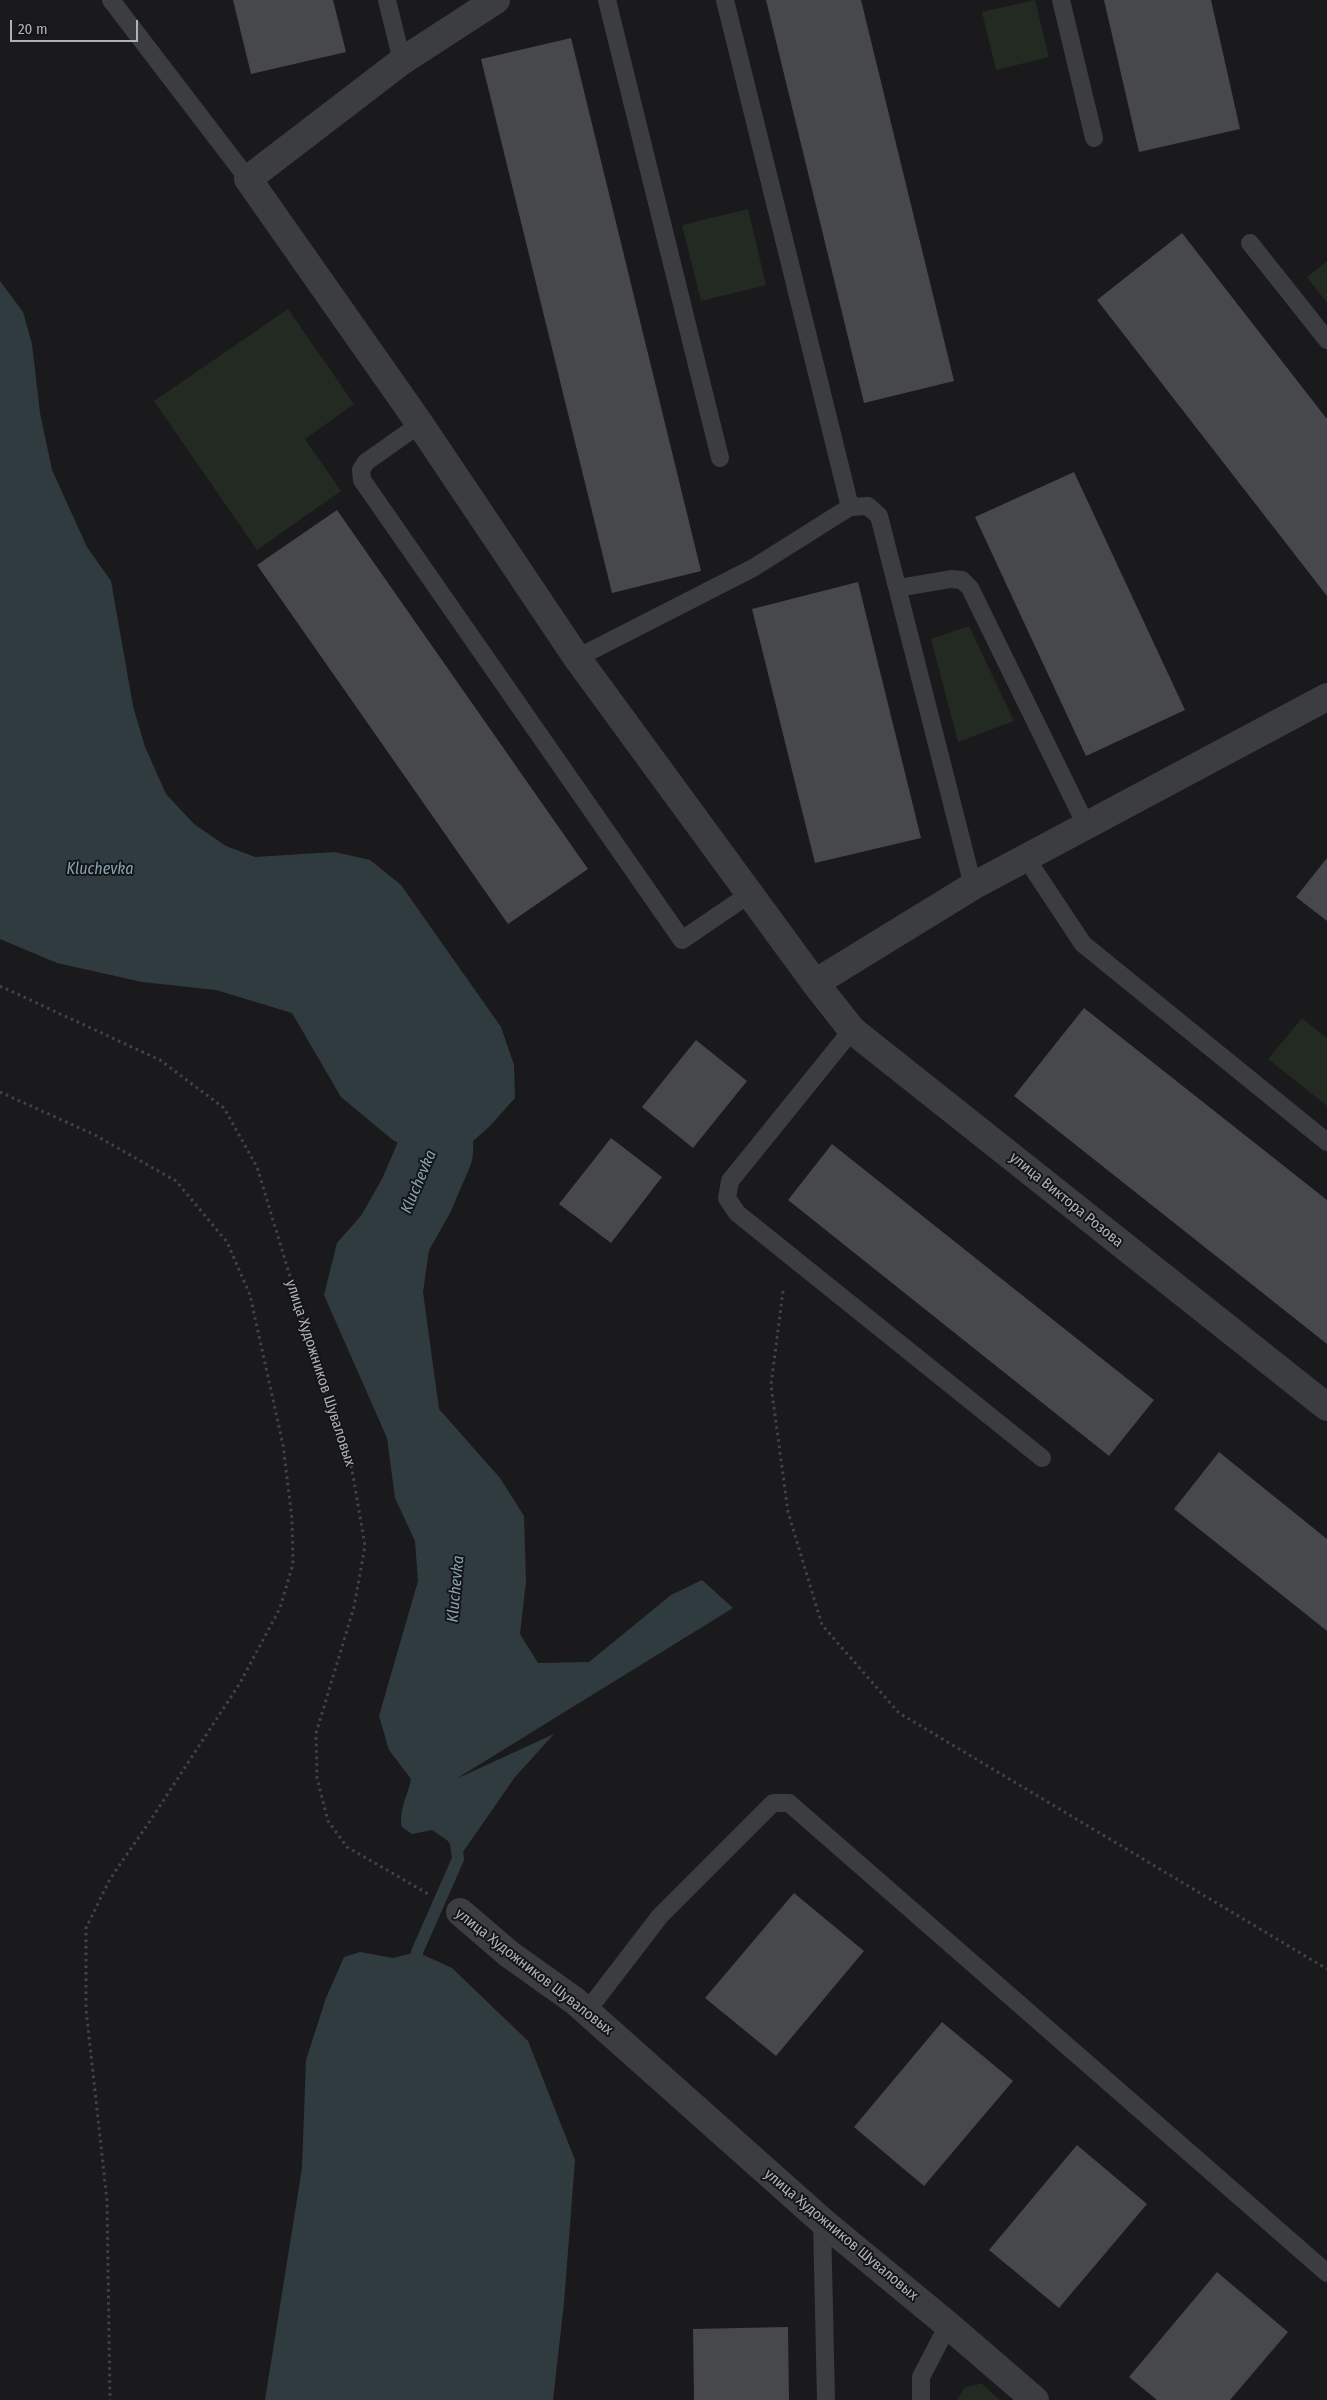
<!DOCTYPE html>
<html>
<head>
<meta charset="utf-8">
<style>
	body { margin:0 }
	#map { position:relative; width:1327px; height:2400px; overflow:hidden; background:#1a1a1c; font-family:"Fira Sans Condensed",sans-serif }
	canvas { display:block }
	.scale { position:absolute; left:10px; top:20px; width:128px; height:22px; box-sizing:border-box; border:2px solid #adb3bb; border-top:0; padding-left:6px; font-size:15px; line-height:18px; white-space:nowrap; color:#adb3bb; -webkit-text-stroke:4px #151517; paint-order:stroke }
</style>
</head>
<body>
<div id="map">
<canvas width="1327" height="2400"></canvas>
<div class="scale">20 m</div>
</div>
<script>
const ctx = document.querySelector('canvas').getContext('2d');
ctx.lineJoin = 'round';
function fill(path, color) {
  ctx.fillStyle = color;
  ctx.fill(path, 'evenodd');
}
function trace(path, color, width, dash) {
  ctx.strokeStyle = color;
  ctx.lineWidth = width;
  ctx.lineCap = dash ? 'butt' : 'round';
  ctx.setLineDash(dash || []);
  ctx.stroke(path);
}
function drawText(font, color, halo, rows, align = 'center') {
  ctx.font = font + ' "Fira Sans Condensed",sans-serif';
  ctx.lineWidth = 4;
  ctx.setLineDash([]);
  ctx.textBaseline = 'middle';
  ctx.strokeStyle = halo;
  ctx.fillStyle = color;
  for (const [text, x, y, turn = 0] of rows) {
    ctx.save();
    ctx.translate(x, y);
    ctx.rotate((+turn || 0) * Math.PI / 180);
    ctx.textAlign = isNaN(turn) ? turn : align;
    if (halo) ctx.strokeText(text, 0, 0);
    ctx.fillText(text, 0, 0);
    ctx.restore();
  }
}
const green = new Path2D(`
	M 1035,0 L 1049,57 L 996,70 L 982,12 Z
	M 748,209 L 766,285 L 701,301 L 682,225 Z
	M 1327,261 L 1327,303 L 1307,277 Z
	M 288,309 L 354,404 L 305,439 L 341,491 L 257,550 L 154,401 Z
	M 969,626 L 1014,721 L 958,742 L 931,639 Z
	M 1302,1018 L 1327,1038 L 1327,1106 L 1268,1059 Z
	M 981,2383 L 1000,2400 L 957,2400 L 964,2388 Z`);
const water = new Path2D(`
	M 0,281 L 23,312 L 32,344 L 40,413 L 52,470 L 87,547 L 111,581 L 133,706 L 145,747 L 166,794 L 194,824 L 226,846 L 255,857 L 335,852 L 370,860 L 401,885 L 501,1027 L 514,1065 L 515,1098 L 489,1127 L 465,1148 L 435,1152 L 394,1141 L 341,1097 L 292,1013 L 216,990 L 142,982 L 57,963 L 0,939 Z
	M 416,1196 L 429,1209 L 431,1236 L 423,1292 L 439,1409 L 500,1478 L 524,1516 L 526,1581 L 520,1634 L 538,1663 L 589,1662 L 671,1595 L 702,1580 L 733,1608 L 456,1779 L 554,1734 L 515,1777 L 458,1859 L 448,1841 L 432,1830 L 412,1834 L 402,1827 C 398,1812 408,1795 411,1779 L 389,1750 L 379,1716 L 418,1581 L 415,1541 L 395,1498 L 387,1438 L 324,1295 L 337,1243 L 366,1210 L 390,1197 Z
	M 360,1952 L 393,1958 L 417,1952 L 452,1968 L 528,2041 L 575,2160 L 564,2303 L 553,2400 L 265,2400 L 302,2168 L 306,2060 L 326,1998 L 344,1957 Z`);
const stream = new Path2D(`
	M 417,1968 L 417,1952 L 458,1859 L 456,1843`);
const river = new Path2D(`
	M 372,1291 L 372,1274 L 416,1196 L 435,1152 L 436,1103 L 412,1051`);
const building = new Path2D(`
	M 233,0 L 333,0 L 346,52 L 251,74 Z
	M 766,0 L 861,0 L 954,381 L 864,403 Z
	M 1104,0 L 1211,0 L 1240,129 L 1139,152 Z
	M 571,38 L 701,571 L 612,593 L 481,59 Z
	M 1182,233 L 1327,419 L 1327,596 L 1097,300 Z
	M 1074,472 L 1185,710 L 1086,756 L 975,517 Z
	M 337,510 L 588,869 L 508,924 L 257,565 Z
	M 858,582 L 921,838 L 815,863 L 752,609 Z
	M 1327,858 L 1327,921 L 1296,897 Z
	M 1084,1008 L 1327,1200 L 1327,1344 L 1014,1096 Z
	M 696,1040 L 747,1081 L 693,1148 L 642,1107 Z
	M 611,1138 L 662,1177 L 611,1243 L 559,1204 Z
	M 832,1144 L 1154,1400 L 1109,1456 L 788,1200 Z
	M 1219,1452 L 1327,1539 L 1327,1631 L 1174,1509 Z
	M 794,1893 L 864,1951 L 776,2056 L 705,1998 Z
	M 942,2022 L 1013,2081 L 924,2186 L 854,2127 Z
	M 1077,2145 L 1147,2204 L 1059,2308 L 989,2250 Z
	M 1217,2272 L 1288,2332 L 1230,2400 L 1157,2400 L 1129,2377 Z
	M 788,2327 L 789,2400 L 694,2400 L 693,2329 Z`);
const path = new Path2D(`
	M 0,986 L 160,1060 L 224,1108 L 257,1167 L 318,1369 L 350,1458 L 365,1546 L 354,1607 L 316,1733 L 317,1778 L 328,1821 L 347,1847 L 430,1895
	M 0,1092 L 95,1135 L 176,1181 L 227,1242 L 250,1295 L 283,1445 L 292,1519 L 293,1564 L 280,1608 L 240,1683 L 150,1821 L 110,1879 L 86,1928 L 86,2009 L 107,2201 L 110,2400
	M 783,1291 L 771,1385 L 788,1512 L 822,1625 L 899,1713 L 1327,1969`);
const service = new Path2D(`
	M 111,0 L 248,179
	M 387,0 L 402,61
	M 607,0 L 720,458
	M 725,0 L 850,507
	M 1061,0 L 1094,138
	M 1250,243 L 1327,340
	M 420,424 L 366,462 L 361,470 L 362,480 L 682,940 L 751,893
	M 898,588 L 951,579 L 962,580 L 970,588 L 1086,825
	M 577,658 L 753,568 L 850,507 L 868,506 L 879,516 L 973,886
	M 1026,858 L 1083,944 L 1327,1142
	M 852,1030 L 730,1181 L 727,1198 L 737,1213 L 1042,1458
	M 587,2011 L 660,1916 L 773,1803 L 789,1803 L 1327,2273
	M 822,2221 L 826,2400
	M 921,2400 L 921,2377 L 948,2325`);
const minor = new Path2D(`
	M 496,0 L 402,61 L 248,179 L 420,424 L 577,658 L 815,983 L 852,1030 L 1327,1407
	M 815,983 L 973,886 L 1327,697
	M 460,1912 L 509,1954 L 575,2001 L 822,2221 L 948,2325 L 1035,2400`);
const streetNames = [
	["улица Виктора Розова",1066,1200,39],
	["улица Художников Шуваловых",320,1373,72],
	["улица Художников Шуваловых",534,1972,38],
	["улица Художников Шуваловых",841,2235,40]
];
const waterNames = [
	["Kluchevka",100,870],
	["Kluchevka",419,1182,-67],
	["Kluchevka",456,1589,-85]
];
fill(green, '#222a22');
fill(water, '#303b40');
trace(stream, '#303b40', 12);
trace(river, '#303b40', 76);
fill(building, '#47484c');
trace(path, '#414448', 3, [2.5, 4]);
trace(service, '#3b3d41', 18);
trace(minor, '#3b3d41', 28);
drawText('15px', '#adb3bb', '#151517', streetNames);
drawText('italic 16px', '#85a5b4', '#151517', waterNames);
</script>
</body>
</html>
